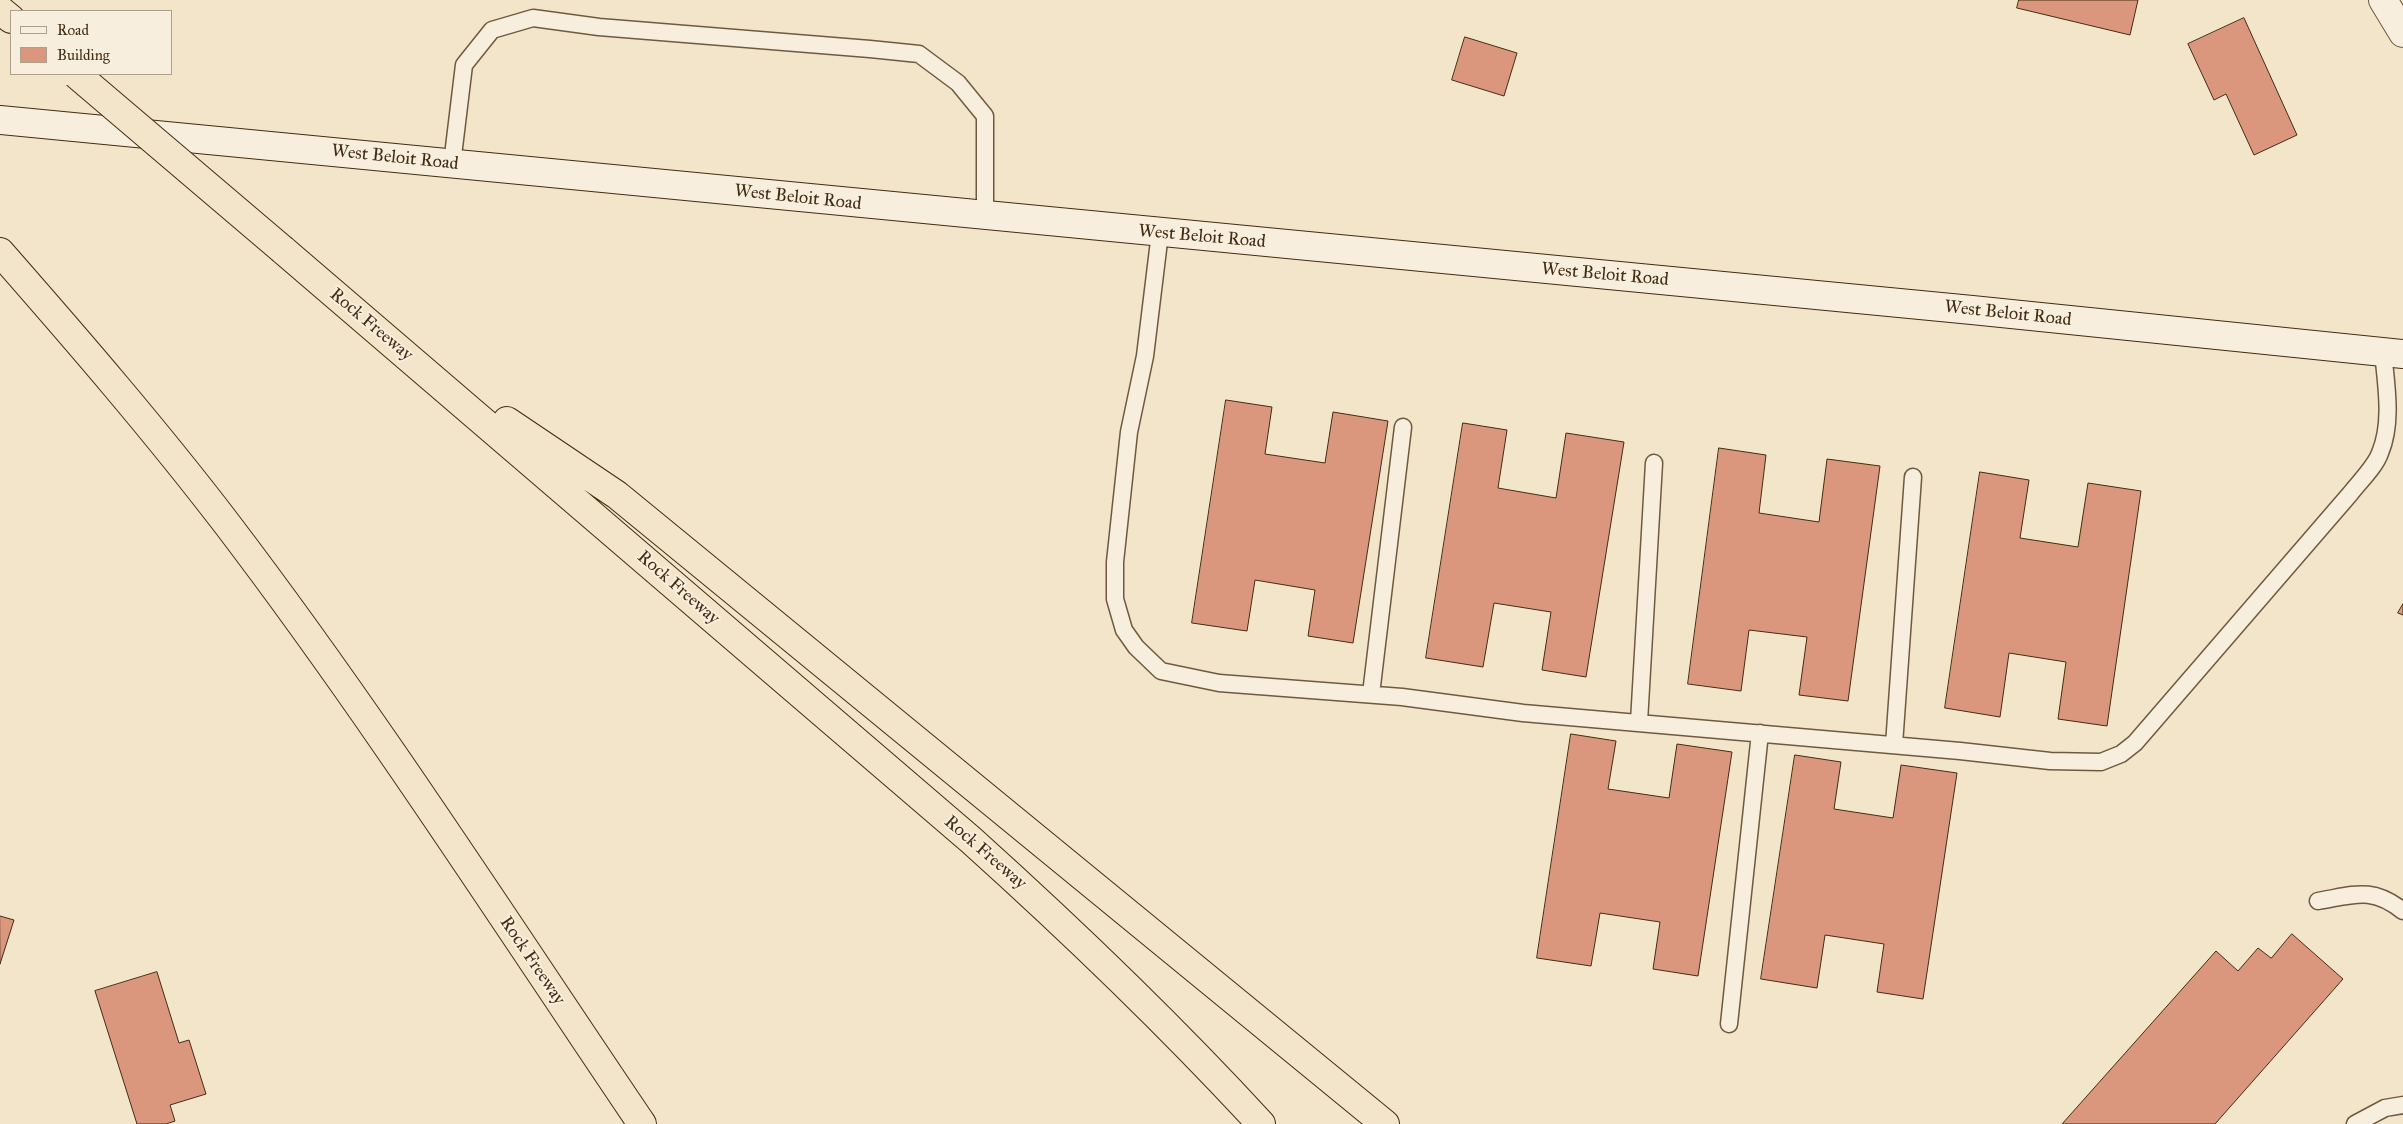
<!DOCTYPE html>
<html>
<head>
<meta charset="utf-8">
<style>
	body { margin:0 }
	#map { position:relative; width:2403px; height:1124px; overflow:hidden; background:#f3e5ca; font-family:"IM FELL Great Primer",serif }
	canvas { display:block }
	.legend { position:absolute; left:10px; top:10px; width:162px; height:65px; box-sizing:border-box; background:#f7eedd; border:1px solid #afa08b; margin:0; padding:6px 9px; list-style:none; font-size:15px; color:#432c11 }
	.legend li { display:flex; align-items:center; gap:10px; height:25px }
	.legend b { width:25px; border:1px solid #afa08b }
</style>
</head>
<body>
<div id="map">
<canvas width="2403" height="1124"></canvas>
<ul class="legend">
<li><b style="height:6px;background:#f7eedd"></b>Road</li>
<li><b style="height:14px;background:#db977e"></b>Building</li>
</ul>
</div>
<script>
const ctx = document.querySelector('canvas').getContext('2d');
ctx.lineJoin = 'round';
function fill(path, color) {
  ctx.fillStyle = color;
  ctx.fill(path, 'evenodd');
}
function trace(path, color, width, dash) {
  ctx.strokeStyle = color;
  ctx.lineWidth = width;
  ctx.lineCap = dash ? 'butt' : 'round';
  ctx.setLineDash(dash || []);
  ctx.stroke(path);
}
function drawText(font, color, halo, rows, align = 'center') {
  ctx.font = font + ' "IM FELL Great Primer",serif';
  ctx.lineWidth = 4;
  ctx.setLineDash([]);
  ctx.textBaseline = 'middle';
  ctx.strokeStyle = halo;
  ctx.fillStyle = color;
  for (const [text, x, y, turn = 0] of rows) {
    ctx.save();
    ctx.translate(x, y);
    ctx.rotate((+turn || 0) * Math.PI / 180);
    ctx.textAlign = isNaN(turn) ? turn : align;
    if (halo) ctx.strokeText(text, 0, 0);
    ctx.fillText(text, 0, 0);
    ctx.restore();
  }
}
const building = new Path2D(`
	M 2019,0 L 2138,0 L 2130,35 L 2017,8 Z
	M 2244,18 L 2297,135 L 2254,155 L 2226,94 L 2214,100 L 2188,44 Z
	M 1465,37 L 1517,53 L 1504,96 L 1452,80 Z
	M 1226,400 L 1272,407 L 1265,454 L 1325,463 L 1333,412 L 1388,421 L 1353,643 L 1308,636 L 1315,590 L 1255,580 L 1247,631 L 1192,623 Z
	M 1463,423 L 1507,430 L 1498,488 L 1556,498 L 1566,433 L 1624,442 L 1586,677 L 1542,670 L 1551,612 L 1494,603 L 1483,667 L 1426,658 Z
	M 1719,448 L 1766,455 L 1759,513 L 1819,522 L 1827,459 L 1880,466 L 1848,701 L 1799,695 L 1807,637 L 1749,630 L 1741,691 L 1688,684 Z
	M 1980,472 L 2029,480 L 2020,538 L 2078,547 L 2088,483 L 2141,491 L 2107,726 L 2058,719 L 2066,662 L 2009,653 L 2000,717 L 1945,708 Z
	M 2403,604 L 2403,615 L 2398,613 Z
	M 1571,734 L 1616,741 L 1608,789 L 1669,798 L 1677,744 L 1732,752 L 1698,976 L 1653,969 L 1660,922 L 1600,913 L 1591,966 L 1537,958 Z
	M 1795,755 L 1841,762 L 1834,809 L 1893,818 L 1901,765 L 1957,773 L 1923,999 L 1877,992 L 1884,944 L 1825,935 L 1817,988 L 1761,979 Z
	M 0,916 L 14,920 L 0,964 Z
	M 2292,934 L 2343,979 L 2215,1124 L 2062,1124 L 2216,951 L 2238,971 L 2258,948 L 2271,958 Z
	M 157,972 L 179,1043 L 189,1040 L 206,1094 L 170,1105 L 175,1121 L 166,1124 L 137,1124 L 95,991 Z`);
const lane = new Path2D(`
	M 452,164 L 464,65 L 492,30 L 533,18 L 599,27 L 870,49 L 919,54 L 958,83 L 985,116 L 985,216
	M 1160,233 L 1145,356 L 1129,432 L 1115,562 L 1115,599 L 1124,630 L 1136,647 L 1161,671 L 1219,683 L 1402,697 L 1523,713 L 1960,751 L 2050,761 L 2101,762 L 2121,754 L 2135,743 L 2350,494 C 2360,481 2375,467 2380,453 C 2393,422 2386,384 2383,352
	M 1371,694 L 1403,427
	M 1639,722 L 1654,463
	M 1894,745 L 1913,477
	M 2318,901 C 2354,895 2372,886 2403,911
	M 1729,1024 L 1760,733
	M 2355,1124 L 2385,1108 L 2403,1105`);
const street = new Path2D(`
	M 2383,0 L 2403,33`);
const secondary = new Path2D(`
	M 0,120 L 1972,310 L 2403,354`);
const highway = new Path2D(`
	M 0,10 L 11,19
	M 283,250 L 971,840 C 1072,931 1169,1024 1261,1124
	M 0,252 C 78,341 155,430 227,524 C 374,717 506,923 642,1124
	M 507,421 L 617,495 L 1385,1124`);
const highwayBridge = new Path2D(`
	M 76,74 L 283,250`);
const streetNames = [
	["West Beloit Road",395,158,6],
	["West Beloit Road",798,198,6],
	["West Beloit Road",1202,237,5],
	["West Beloit Road",1605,275,5],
	["West Beloit Road",2008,314,6],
	["Rock Freeway",371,325,40],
	["Rock Freeway",678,588,41],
	["Rock Freeway",985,853,41],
	["Rock Freeway",532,961,56]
];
fill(building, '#db977e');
trace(building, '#432c11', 1);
trace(lane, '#6f5a3f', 19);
trace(street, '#6f5a3f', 30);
trace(secondary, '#432c11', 30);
trace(highway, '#432c11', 30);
trace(lane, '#f7eedd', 16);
trace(street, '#f7eedd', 28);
trace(secondary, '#f7eedd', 28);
trace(highway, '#f3e5ca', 28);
trace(highwayBridge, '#432c11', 30, []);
trace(highwayBridge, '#f3e5ca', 28);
drawText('18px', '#432c11', '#f7eedd', streetNames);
</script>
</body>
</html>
